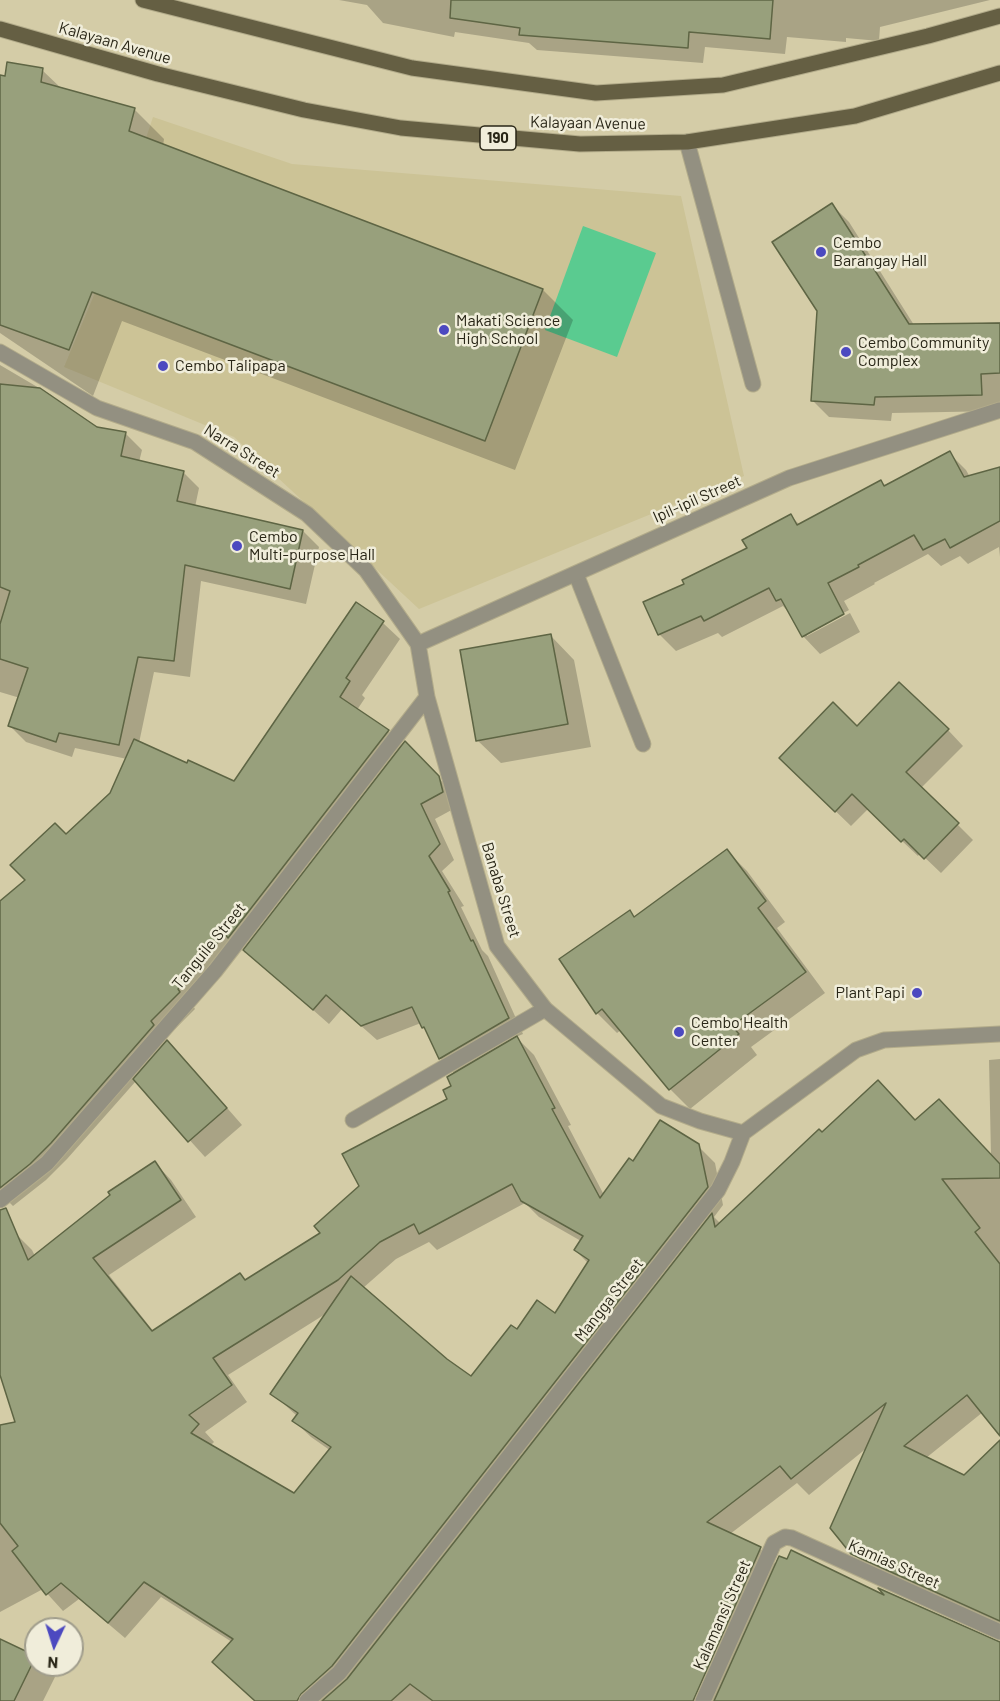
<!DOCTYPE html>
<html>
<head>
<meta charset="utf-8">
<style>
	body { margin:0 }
	#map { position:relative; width:1000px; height:1701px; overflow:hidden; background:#d4cca7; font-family:Barlow,sans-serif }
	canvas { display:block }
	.north { position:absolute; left:24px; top:1617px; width:60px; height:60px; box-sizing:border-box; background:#f0edda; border:2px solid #a09d8c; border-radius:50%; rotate:184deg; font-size:16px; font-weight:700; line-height:24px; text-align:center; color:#292617 }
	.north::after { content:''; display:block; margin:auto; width:21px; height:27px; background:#4c49c0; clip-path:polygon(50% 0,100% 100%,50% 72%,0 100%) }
</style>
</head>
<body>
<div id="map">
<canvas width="1000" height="1701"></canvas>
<div class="north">N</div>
</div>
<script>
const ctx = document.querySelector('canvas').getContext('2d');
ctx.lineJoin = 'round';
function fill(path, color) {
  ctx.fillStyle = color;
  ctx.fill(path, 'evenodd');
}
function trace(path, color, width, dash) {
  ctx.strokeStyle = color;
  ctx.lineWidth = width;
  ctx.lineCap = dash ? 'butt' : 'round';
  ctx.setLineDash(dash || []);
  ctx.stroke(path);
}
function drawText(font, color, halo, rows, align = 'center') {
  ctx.font = font + ' Barlow,sans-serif';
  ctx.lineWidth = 5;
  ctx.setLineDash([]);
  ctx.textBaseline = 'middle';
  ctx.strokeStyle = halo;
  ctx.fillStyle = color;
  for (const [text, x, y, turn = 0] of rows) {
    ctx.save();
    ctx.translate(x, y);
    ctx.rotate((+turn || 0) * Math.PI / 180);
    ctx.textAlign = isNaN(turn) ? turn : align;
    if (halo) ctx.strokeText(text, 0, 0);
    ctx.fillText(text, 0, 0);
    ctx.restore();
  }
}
const built = new Path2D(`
	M 153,117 L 292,164 L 681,196 L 744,476 L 419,609 L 234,437 L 64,367 L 94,295 Z`);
const green = new Path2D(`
	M 583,226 L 656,253 L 617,357 L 545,330 Z`);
const shadow = new Path2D(`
	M 339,0 L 990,0 L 880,27 L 879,41 L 846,38 L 846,42 L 787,37 L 785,54 L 705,47 L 703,63 L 537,50 L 529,43 L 455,32 L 454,37 L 383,23 L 367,5 Z
	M 42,70 L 62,89 L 134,109 L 164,139 L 163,146 L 543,290 L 573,320 L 515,470 L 122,321 L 93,396 L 0,333 L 0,77 Z
	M 832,205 L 849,222 L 914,325 L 982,325 L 982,323 L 1000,322 L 1000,411 L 892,413 L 891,421 L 829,417 L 812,400 Z
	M 0,365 L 51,395 L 59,403 L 97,428 L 126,434 L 142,450 L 139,462 L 183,472 L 199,488 L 195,507 L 303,531 L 319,547 L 306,604 L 201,581 L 190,677 L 154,672 L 139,743 L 234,783 L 356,604 L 383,623 L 400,639 L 362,695 L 365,698 L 357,710 L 388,731 L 403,746 L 405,743 L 453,793 L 457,807 L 435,819 L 454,860 L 442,871 L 464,906 L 461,907 L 482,950 L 488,956 L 523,1034 L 516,1037 L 534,1055 L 571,1125 L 568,1126 L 604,1195 L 633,1163 L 698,1146 L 715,1163 L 723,1205 L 714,1217 L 721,1224 L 822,1134 L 916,1122 L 991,1156 L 989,1060 L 1000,1059 L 1000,1434 L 983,1412 L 926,1458 L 965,1476 L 1000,1442 L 1000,1629 L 870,1570 L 852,1553 L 868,1447 L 809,1495 L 797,1483 L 730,1534 L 760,1549 L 777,1565 L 889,1599 L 1000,1643 L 1000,1701 L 255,1701 L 214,1662 L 232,1642 L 161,1597 L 125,1638 L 79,1599 L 63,1611 L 43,1589 L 0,1612 L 0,1426 L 17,1423 L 0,1372 L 0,1240 L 16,1234 L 32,1250 L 35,1256 L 155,1163 L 171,1180 L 196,1217 L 109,1275 L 154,1332 L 240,1275 L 246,1281 L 322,1233 L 361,1186 L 449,1099 L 455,1074 L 440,1058 L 428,1032 L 421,1023 L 377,1040 L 342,1009 L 329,1024 L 246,951 L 245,953 L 242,949 L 193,1006 L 195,1009 L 166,1038 L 242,1125 L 205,1157 L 136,1081 L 67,1159 L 46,1180 L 13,1206 L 0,1193 L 0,903 L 27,880 L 66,836 L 111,794 L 127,759 L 75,748 L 72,757 L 26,742 L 10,726 L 20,698 L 0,692 ZM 525,1203 L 539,1217 L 581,1241 L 575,1250 L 588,1263 L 556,1315 L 517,1331 L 471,1379 L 446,1360 L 363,1288 L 396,1259 L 429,1242 L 437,1250 ZM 327,1313 L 272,1393 L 297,1416 L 294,1421 L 311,1437 L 331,1451 L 295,1494 L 210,1446 L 214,1442 L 205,1432 L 247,1402 L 228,1375 Z
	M 949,453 L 966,470 L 970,477 L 1000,468 L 1000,557 L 999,547 L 968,564 L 960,556 L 941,566 L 928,554 L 874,583 L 875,584 L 844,601 L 849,610 L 807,633 L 807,636 L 850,613 L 860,632 L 820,654 L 803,636 L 791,615 L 783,606 L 722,637 L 718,633 L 676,651 L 659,634 L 686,584 L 749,548 L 791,516 L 800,525 L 881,481 L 886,486 Z
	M 551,636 L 574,660 L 591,747 L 501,763 L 477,740 Z
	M 857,728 L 948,730 L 963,746 L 921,788 L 973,840 L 941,873 L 920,853 L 918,856 L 868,809 L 851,826 L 796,773 Z
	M 727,851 L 747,871 L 785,922 L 777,928 L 825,993 L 751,1047 L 757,1055 L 690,1109 L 670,1089 L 621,1030 L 617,1033 L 597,1013 L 630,912 L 635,918 Z
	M 0,1642 L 35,1657 L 36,1665 L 43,1665 L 55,1677 L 43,1701 L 0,1701 Z`);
const building = new Path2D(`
	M 451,0 L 773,0 L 770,39 L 689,32 L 688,48 L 519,35 L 520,28 L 450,18 Z
	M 7,62 L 43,68 L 41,82 L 135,108 L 129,131 L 543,289 L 485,441 L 92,292 L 69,350 L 0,325 L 0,75 L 5,76 Z
	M 832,203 L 909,324 L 1000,323 L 1000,373 L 981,374 L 982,395 L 875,397 L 874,405 L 811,401 L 817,311 L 772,242 Z
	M 0,384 L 40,388 L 97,427 L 126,432 L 121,456 L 184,471 L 177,501 L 303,530 L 290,589 L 185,565 L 174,661 L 138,657 L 119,745 L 59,733 L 56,742 L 8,726 L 28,668 L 0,659 L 0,624 L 10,591 L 0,587 Z
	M 950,451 L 964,477 L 1000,467 L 1000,521 L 950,548 L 945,539 L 923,550 L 914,535 L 858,565 L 859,567 L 828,583 L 844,614 L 802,637 L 781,599 L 776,601 L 769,588 L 704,621 L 701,616 L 658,635 L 643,602 L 684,584 L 682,580 L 747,548 L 742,540 L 791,514 L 797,525 L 881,480 L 884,486 Z
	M 356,602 L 384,621 L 346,678 L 350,681 L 340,697 L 389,730 L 228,938 L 225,934 L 178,989 L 180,992 L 151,1021 L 154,1025 L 51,1143 L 30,1164 L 0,1188 L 0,901 L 25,880 L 10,865 L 55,823 L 66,834 L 110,793 L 134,739 L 187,763 L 188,760 L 234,781 Z
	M 551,634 L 568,724 L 476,741 L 460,650 Z
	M 899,682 L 949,729 L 906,772 L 959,823 L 924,859 L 904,839 L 901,842 L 852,794 L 835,812 L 779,758 L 833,702 L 857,726 Z
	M 405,741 L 439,776 L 443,792 L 421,804 L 440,844 L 429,856 L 450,891 L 448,892 L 471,941 L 473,940 L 509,1018 L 439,1059 L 424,1027 L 422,1028 L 412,1007 L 361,1026 L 326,995 L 313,1010 L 243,950 Z
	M 727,849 L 766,901 L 758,908 L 806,972 L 732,1026 L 739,1034 L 669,1090 L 602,1009 L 596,1014 L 559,959 L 630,910 L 634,917 Z
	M 517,1036 L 555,1108 L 552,1109 L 600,1198 L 629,1158 L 633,1161 L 660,1120 L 699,1144 L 708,1187 L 332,1666 L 301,1694 L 297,1701 L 255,1701 L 212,1662 L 233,1639 L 144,1582 L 108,1623 L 61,1583 L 46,1595 L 12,1551 L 18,1546 L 0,1523 L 0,1425 L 15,1422 L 0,1375 L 0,1210 L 6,1208 L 28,1260 L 110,1195 L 108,1192 L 155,1161 L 181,1200 L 93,1258 L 152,1331 L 240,1273 L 245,1280 L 320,1233 L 314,1226 L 359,1186 L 342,1154 L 447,1099 L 443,1090 L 451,1086 L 447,1077 ZM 512,1184 L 521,1201 L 583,1236 L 574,1250 L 589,1260 L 555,1313 L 537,1300 L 517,1329 L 511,1325 L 471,1376 L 447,1359 L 351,1276 L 270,1394 L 298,1413 L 292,1421 L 331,1447 L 294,1493 L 191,1433 L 199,1424 L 189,1415 L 232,1385 L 213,1358 L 338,1280 L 380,1242 L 414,1224 L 419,1234 Z
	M 167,1040 L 227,1108 L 188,1142 L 133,1079 Z
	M 878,1080 L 915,1120 L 939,1099 L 1000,1164 L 1000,1178 L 942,1179 L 980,1228 L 975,1232 L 1000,1264 L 1000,1436 L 967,1395 L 904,1446 L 964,1475 L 1000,1440 L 1000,1621 L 851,1554 L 830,1528 L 886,1403 L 791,1479 L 780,1466 L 707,1522 L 761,1547 L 693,1701 L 433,1701 L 410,1684 L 391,1701 L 322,1701 L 347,1679 L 712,1213 L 715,1227 L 819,1129 L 822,1132 Z
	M 791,1550 L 884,1595 L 878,1588 L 1000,1642 L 1000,1701 L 714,1701 L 779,1556 L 787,1559 Z
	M 0,1639 L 36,1656 L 14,1701 L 0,1701 Z`);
const service = new Path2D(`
	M 687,142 L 753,384
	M 576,574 L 643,744
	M 353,1120 L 545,1009`);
const minor = new Path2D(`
	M 0,352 L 97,408 L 195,442 L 307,514 L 366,570 L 418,644 L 427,697 L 497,946 L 545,1009 L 661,1106 L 700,1121 L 743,1133
	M 418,644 L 789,478 L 1000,410
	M 0,1200 L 47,1163 L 215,971 L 427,697
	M 307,1701 L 339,1673 L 718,1190 L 732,1162 L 743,1133 L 856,1050 L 884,1040 L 1000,1034
	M 703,1701 L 774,1543 L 785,1537 L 792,1538 L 1000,1632`);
const primary = new Path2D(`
	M 143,0 L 412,68 L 596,93 L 723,85 L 928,36 L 1000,16
	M 0,29 L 158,74 L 304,110 L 401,128 L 580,144 L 687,142 L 855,116 L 1000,73`);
const markers = [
	[821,252,6,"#4c49c0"],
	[444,330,6,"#4c49c0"],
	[846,352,6,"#4c49c0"],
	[163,366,6,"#4c49c0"],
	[237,546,6,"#4c49c0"],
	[917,993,6,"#4c49c0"],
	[679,1032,6,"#4c49c0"]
];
const shields = [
	[498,138,36]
];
const shieldNames = [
	["190",498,138]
];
const streetNames = [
	["Kalayaan Avenue",115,43,16],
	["Kalayaan Avenue",588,123,1],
	["Narra Street",242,451,32],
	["Ipil-ipil Street",697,499,-24],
	["Banaba Street",501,890,73],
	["Tanguile Street",209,946,-51],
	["Mangga Street",609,1300,-52],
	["Kamias Street",894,1564,24],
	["Kalamansi Street",722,1615,-66]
];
const poiNames = [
	["Cembo",833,243],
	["Barangay Hall",833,261],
	["Makati Science",456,321],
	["High School",456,339],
	["Cembo Community",858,343],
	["Complex",858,361],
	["Cembo Talipapa",175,366],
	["Cembo",249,537],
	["Multi-purpose Hall",249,555],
	["Plant Papi",905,993,"right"],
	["Cembo Health",691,1023],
	["Center",691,1041]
];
fill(built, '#ccc396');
fill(green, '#5acb90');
fill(shadow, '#0003');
fill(building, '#98a07c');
trace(building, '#5e6544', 1.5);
trace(service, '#b2ab8a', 17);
trace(minor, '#b2ab8a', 17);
trace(primary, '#b2ab8a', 17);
trace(service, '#939081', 15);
trace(minor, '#939081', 15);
trace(primary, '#655f43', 15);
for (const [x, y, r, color] of markers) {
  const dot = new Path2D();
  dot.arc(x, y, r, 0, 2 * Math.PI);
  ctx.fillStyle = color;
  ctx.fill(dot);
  trace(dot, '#f0edda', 2);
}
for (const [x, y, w] of shields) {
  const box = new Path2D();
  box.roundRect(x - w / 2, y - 12, w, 24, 4.5);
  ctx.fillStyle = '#f0edda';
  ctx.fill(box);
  trace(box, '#292617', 1.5);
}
drawText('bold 15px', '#292617', null, shieldNames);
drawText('16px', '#292617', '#f0edda', streetNames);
drawText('16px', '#292617', '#f0edda', poiNames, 'left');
</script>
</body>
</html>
